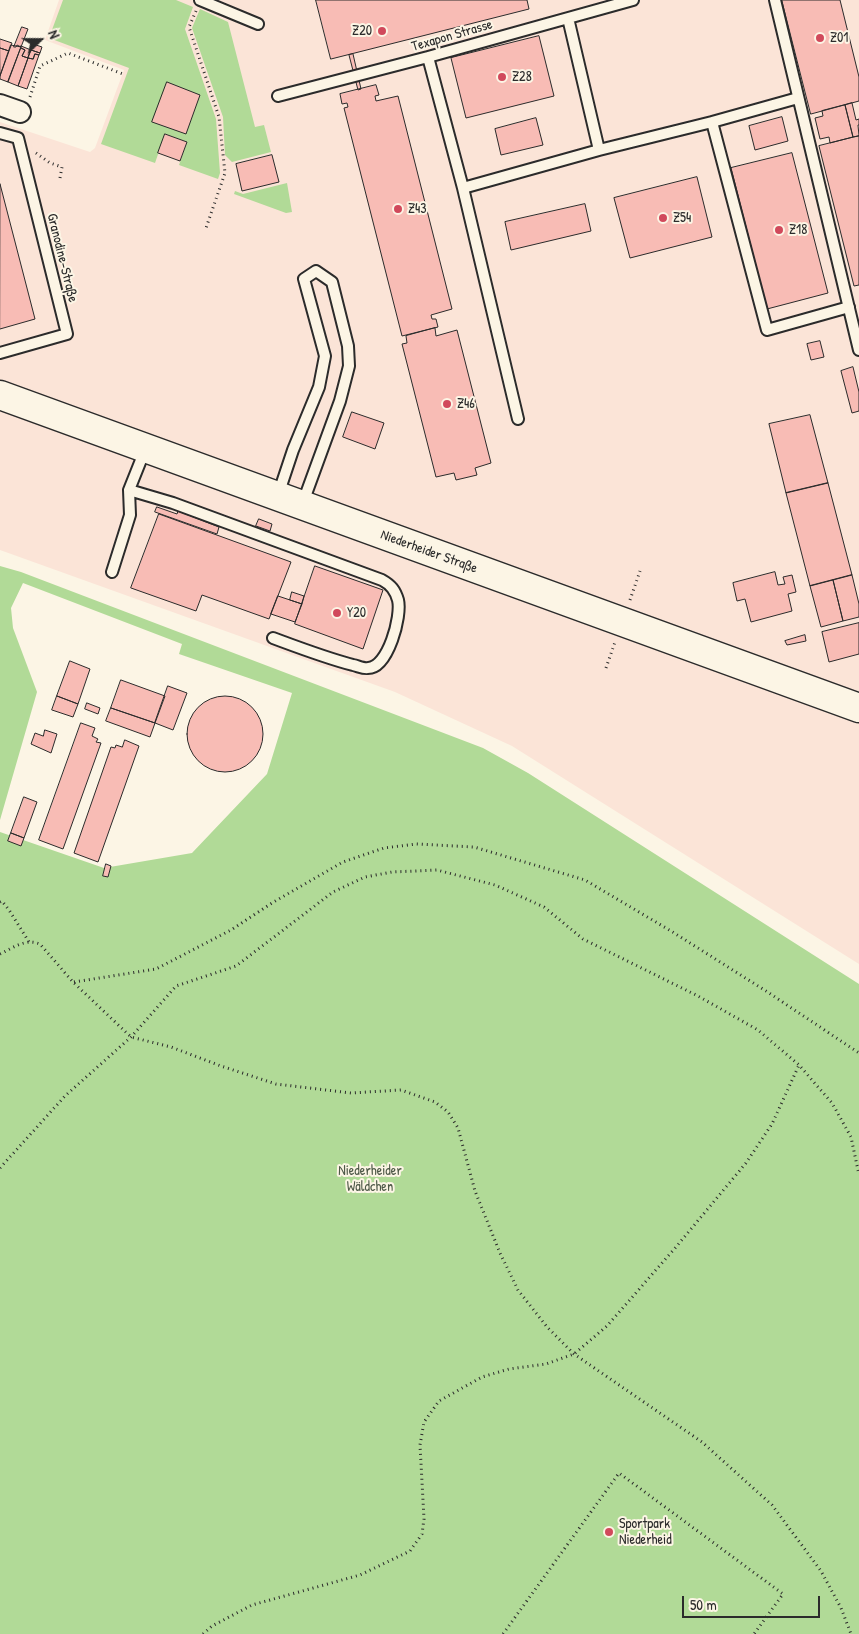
<!DOCTYPE html>
<html>
<head>
<meta charset="utf-8">
<style>
	body { margin:0 }
	#map { position:relative; width:859px; height:1634px; overflow:hidden; background:#fcf5e5; font-family:"Patrick Hand",sans-serif }
	canvas { display:block }
	.north { position:absolute; left:15px; top:15px; width:50px; height:50px; -webkit-text-stroke:4px #fcf5e5; paint-order:stroke; rotate:68deg; font-size:14px; font-weight:700; line-height:20px; text-align:center; color:#2b2b2b }
	.north::after { content:''; display:block; margin:auto; width:18px; height:22px; background:#2b2b2b; clip-path:polygon(50% 0,100% 100%,50% 72%,0 100%) }
	.scale { position:absolute; left:682px; top:1596px; width:138px; height:22px; box-sizing:border-box; border:2px solid #2b2b2b; border-top:0; padding-left:6px; font-size:15px; line-height:18px; white-space:nowrap; color:#2b2b2b; -webkit-text-stroke:4px #fcf5e5; paint-order:stroke }
</style>
</head>
<body>
<div id="map">
<canvas width="859" height="1634"></canvas>
<div class="north">N</div>
<div class="scale">50 m</div>
</div>
<script>
const ctx = document.querySelector('canvas').getContext('2d');
ctx.lineJoin = 'round';
function fill(path, color) {
  ctx.fillStyle = color;
  ctx.fill(path, 'evenodd');
}
function trace(path, color, width, dash) {
  ctx.strokeStyle = color;
  ctx.lineWidth = width;
  ctx.lineCap = dash ? 'butt' : 'round';
  ctx.setLineDash(dash || []);
  ctx.stroke(path);
}
function drawText(font, color, halo, rows, align = 'center') {
  ctx.font = font + ' "Patrick Hand",sans-serif';
  ctx.lineWidth = 4;
  ctx.setLineDash([]);
  ctx.textBaseline = 'middle';
  ctx.strokeStyle = halo;
  ctx.fillStyle = color;
  for (const [text, x, y, turn = 0] of rows) {
    ctx.save();
    ctx.translate(x, y);
    ctx.rotate((+turn || 0) * Math.PI / 180);
    ctx.textAlign = isNaN(turn) ? turn : align;
    if (halo) ctx.strokeText(text, 0, 0);
    ctx.fillText(text, 0, 0);
    ctx.restore();
  }
}
const built = new Path2D(`
	M 59,0 L 859,0 L 859,964 L 512,746 L 395,692 L 0,550 L 0,122 L 90,152 L 95,148 L 124,70 L 45,40 Z`);
const green = new Path2D(`
	M 63,0 L 176,0 L 193,7 L 185,29 L 216,119 L 220,173 L 218,179 L 179,165 L 187,142 L 165,134 L 155,163 L 101,144 L 129,68 L 49,38 Z
	M 200,9 L 228,22 L 255,127 L 264,125 L 271,152 L 232,162 L 225,155 L 223,117 L 192,28 Z
	M 287,183 L 292,212 L 286,213 L 234,194 L 235,191 L 243,194 Z
	M 0,566 L 21,572 L 483,748 L 528,773 L 859,984 L 859,1634 L 0,1634 L 0,832 L 104,868 L 192,853 L 267,774 L 292,693 L 179,654 L 182,644 L 23,583 L 11,608 L 13,628 L 37,692 L 0,820 Z`);
const building = new Path2D(`
	M 316,0 L 527,0 L 529,9 L 331,59 Z
	M 782,0 L 840,0 L 859,77 L 859,101 L 811,114 Z
	M 22,27 L 28,29 L 21,47 L 17,45 L 16,47 L 14,47 Z
	M 539,36 L 554,96 L 466,118 L 451,58 Z
	M 0,39 L 12,43 L 9,51 L 0,48 Z
	M 33,44 L 42,47 L 40,53 L 31,50 Z
	M 11,45 L 21,47 L 8,82 L 0,79 L 0,76 Z
	M 21,46 L 31,50 L 28,58 L 22,56 L 25,50 L 21,48 Z
	M 0,48 L 9,51 L 0,76 Z
	M 21,48 L 25,50 L 22,56 L 28,58 L 18,86 L 8,82 Z
	M 31,50 L 40,53 L 39,55 L 35,54 L 33,59 L 28,58 Z
	M 35,54 L 39,55 L 27,89 L 18,86 L 28,58 L 33,59 Z
	M 353,54 L 361,89 L 358,90 L 349,55 Z
	M 167,82 L 200,95 L 186,134 L 152,122 Z
	M 376,85 L 379,95 L 375,96 L 376,101 L 398,96 L 452,309 L 431,315 L 432,319 L 436,319 L 438,327 L 402,336 L 344,108 L 348,107 L 347,103 L 342,104 L 340,94 Z
	M 852,103 L 856,120 L 859,119 L 859,125 L 858,125 L 859,136 L 853,137 L 845,105 Z
	M 845,105 L 853,137 L 830,143 L 829,137 L 820,139 L 815,118 L 823,116 L 822,111 Z
	M 782,117 L 788,141 L 755,150 L 749,126 Z
	M 536,118 L 543,145 L 501,155 L 495,129 Z
	M 165,134 L 187,142 L 180,161 L 158,153 Z
	M 859,136 L 859,285 L 854,286 L 819,146 Z
	M 792,153 L 828,293 L 767,309 L 731,168 Z
	M 272,155 L 279,182 L 242,191 L 236,164 Z
	M 697,177 L 712,237 L 630,258 L 614,198 Z
	M 0,184 L 35,319 L 0,329 Z
	M 585,204 L 591,231 L 511,250 L 505,222 Z
	M 435,328 L 436,336 L 457,330 L 491,463 L 475,468 L 477,475 L 456,480 L 454,473 L 436,477 L 402,344 L 407,343 L 406,336 Z
	M 820,341 L 824,357 L 811,360 L 807,344 Z
	M 853,367 L 859,392 L 859,411 L 852,413 L 841,371 Z
	M 352,412 L 384,423 L 375,449 L 343,437 Z
	M 810,415 L 828,483 L 786,493 L 769,424 Z
	M 828,483 L 852,575 L 810,586 L 786,493 Z
	M 157,507 L 177,514 L 178,511 L 219,527 L 217,534 L 155,512 Z
	M 159,514 L 291,562 L 269,619 L 202,595 L 196,611 L 131,588 Z
	M 259,519 L 272,524 L 270,531 L 256,526 Z
	M 315,566 L 383,590 L 363,649 L 295,624 Z
	M 775,572 L 778,585 L 785,584 L 783,577 L 792,575 L 796,592 L 788,594 L 792,611 L 751,622 L 745,599 L 737,601 L 733,583 Z
	M 852,575 L 859,604 L 859,617 L 843,621 L 833,580 Z
	M 833,580 L 843,621 L 821,627 L 810,586 Z
	M 292,592 L 304,596 L 302,604 L 290,600 Z
	M 278,596 L 302,604 L 295,622 L 271,614 Z
	M 859,623 L 859,654 L 829,662 L 822,632 Z
	M 805,635 L 806,641 L 787,645 L 785,641 Z
	M 70,661 L 90,669 L 78,704 L 57,696 Z
	M 121,680 L 165,696 L 155,723 L 111,708 Z
	M 168,686 L 187,693 L 173,730 L 155,723 Z
	M 57,696 L 78,704 L 73,717 L 52,710 Z
	M187 734a38 38 0 1 1 76 0a38 38 0 1 1-76 0Z
	M 87,703 L 100,708 L 98,714 L 85,709 Z
	M 111,708 L 155,723 L 150,737 L 106,721 Z
	M 81,723 L 95,728 L 92,736 L 98,739 L 96,742 L 101,743 L 63,849 L 39,840 Z
	M 45,730 L 57,734 L 51,753 L 31,744 L 35,733 L 43,736 Z
	M 125,740 L 139,746 L 98,862 L 74,853 L 111,747 L 115,748 L 116,745 L 122,747 Z
	M 24,797 L 37,802 L 24,838 L 11,833 Z
	M 11,833 L 24,838 L 21,846 L 8,841 Z
	M 106,864 L 111,866 L 108,877 L 103,876 Z`);
const path = new Path2D(`
	M 196,11 L 189,27 L 219,117 L 225,173 L 206,228
	M 30,97 L 40,66 L 68,53 L 123,74
	M 36,153 L 50,163 L 62,167 L 60,178
	M 630,600 L 640,571
	M 606,668 L 615,642
	M 0,902 L 2,901 L 9,910 L 29,942
	M 0,954 C 13,948 25,938 40,944 L 73,982 L 131,1037 L 171,1047 L 221,1066 L 276,1084 L 351,1093 L 401,1090 L 435,1102 L 448,1112 L 458,1128 L 475,1191 L 500,1253 L 518,1290 L 547,1327 L 574,1354 L 702,1442 L 772,1505 L 821,1571 L 841,1608 L 851,1634
	M 74,982 L 156,969 L 231,930 L 272,903 L 343,862 L 384,848 L 416,844 L 474,847 L 585,880 L 671,931 L 766,991 L 859,1053
	M 0,1168 L 65,1096 L 131,1037 L 176,986 L 236,966 L 333,892 L 365,877 L 392,872 L 437,870 L 495,885 L 544,907 L 583,939 L 698,996 L 758,1030 L 799,1065 L 832,1103 L 851,1137 L 859,1175
	M 203,1634 L 212,1626 L 252,1605 L 360,1575 L 410,1551 L 422,1534 L 424,1519 L 420,1445 L 424,1422 L 439,1401 L 482,1377 L 509,1369 L 546,1364 L 574,1354 L 607,1326 L 676,1247 L 746,1163 L 772,1124 L 799,1065
	M 503,1634 L 619,1473 L 783,1594 L 754,1634`);
const lane = new Path2D(`
	M 200,0 L 258,24
	M 775,0 L 859,350
	M 568,18 L 599,150
	M 428,57 L 463,188 L 599,150 L 712,122 L 767,330 L 849,307
	M 278,96 L 428,57 L 633,0
	M 712,122 L 798,98
	M 0,133 L 18,138 L 67,334 L 0,353
	M 463,188 L 518,419
	M 129,490 L 173,503 L 382,580 C 391,585 395,590 398,600 C 402,616 388,668 368,668 C 364,669 358,666 353,665 C 326,658 300,648 273,638
	M 278,495 L 293,450 L 319,387 L 325,356 L 304,279 L 316,271 L 332,282 L 348,346 L 349,366 L 340,401 L 302,505
	M 112,572 L 130,515 L 129,490 L 145,450`);
const street = new Path2D(`
	M 0,105 L 20,112`);
const secondary = new Path2D(`
	M 0,395 L 859,708`);
const markers = [
	[382,31,5,"#d1495b"],
	[820,38,5,"#d1495b"],
	[502,77,5,"#d1495b"],
	[398,209,5,"#d1495b"],
	[663,218,5,"#d1495b"],
	[779,230,5,"#d1495b"],
	[447,404,5,"#d1495b"],
	[337,613,5,"#d1495b"],
	[609,1532,5,"#d1495b"]
];
const poiNames = [
	["Z20",372,31,"right"],
	["Z01",830,38],
	["Z28",512,77],
	["Z43",408,209],
	["Z54",673,218],
	["Z18",789,230],
	["Z46",457,404],
	["Y20",347,613],
	["Sportpark",619,1524],
	["Niederheid",619,1540]
];
const streetNames = [
	["Texapon Strasse",452,36,-16],
	["Granodine-Straße",62,258,76],
	["Niederheider Straße",429,552,20]
];
const parkNames = [
	["Niederheider",370,1171],
	["Wäldchen",370,1187]
];
fill(built, '#fbe4d7');
fill(green, '#b1da97');
fill(building, '#f8bcb5');
trace(building, '#2b2b2b', 1);
trace(lane, '#2b2b2b', 14);
trace(street, '#2b2b2b', 24);
trace(secondary, '#2b2b2b', 31);
trace(path, '#2b2b2b', 3, [1, 4]);
trace(lane, '#fcf5e5', 10);
trace(street, '#fcf5e5', 20);
trace(secondary, '#fcf5e5', 28);
for (const [x, y, r, color] of markers) {
  const dot = new Path2D();
  dot.arc(x, y, r, 0, 2 * Math.PI);
  ctx.fillStyle = color;
  ctx.fill(dot);
  trace(dot, '#fcf5e5', 2);
}
drawText('14px', '#2b2b2b', '#fcf5e5', poiNames, 'left');
drawText('14px', '#2b2b2b', '#fcf5e5', streetNames);
drawText('14px', '#4c5746', '#fcf5e5', parkNames);
</script>
</body>
</html>
